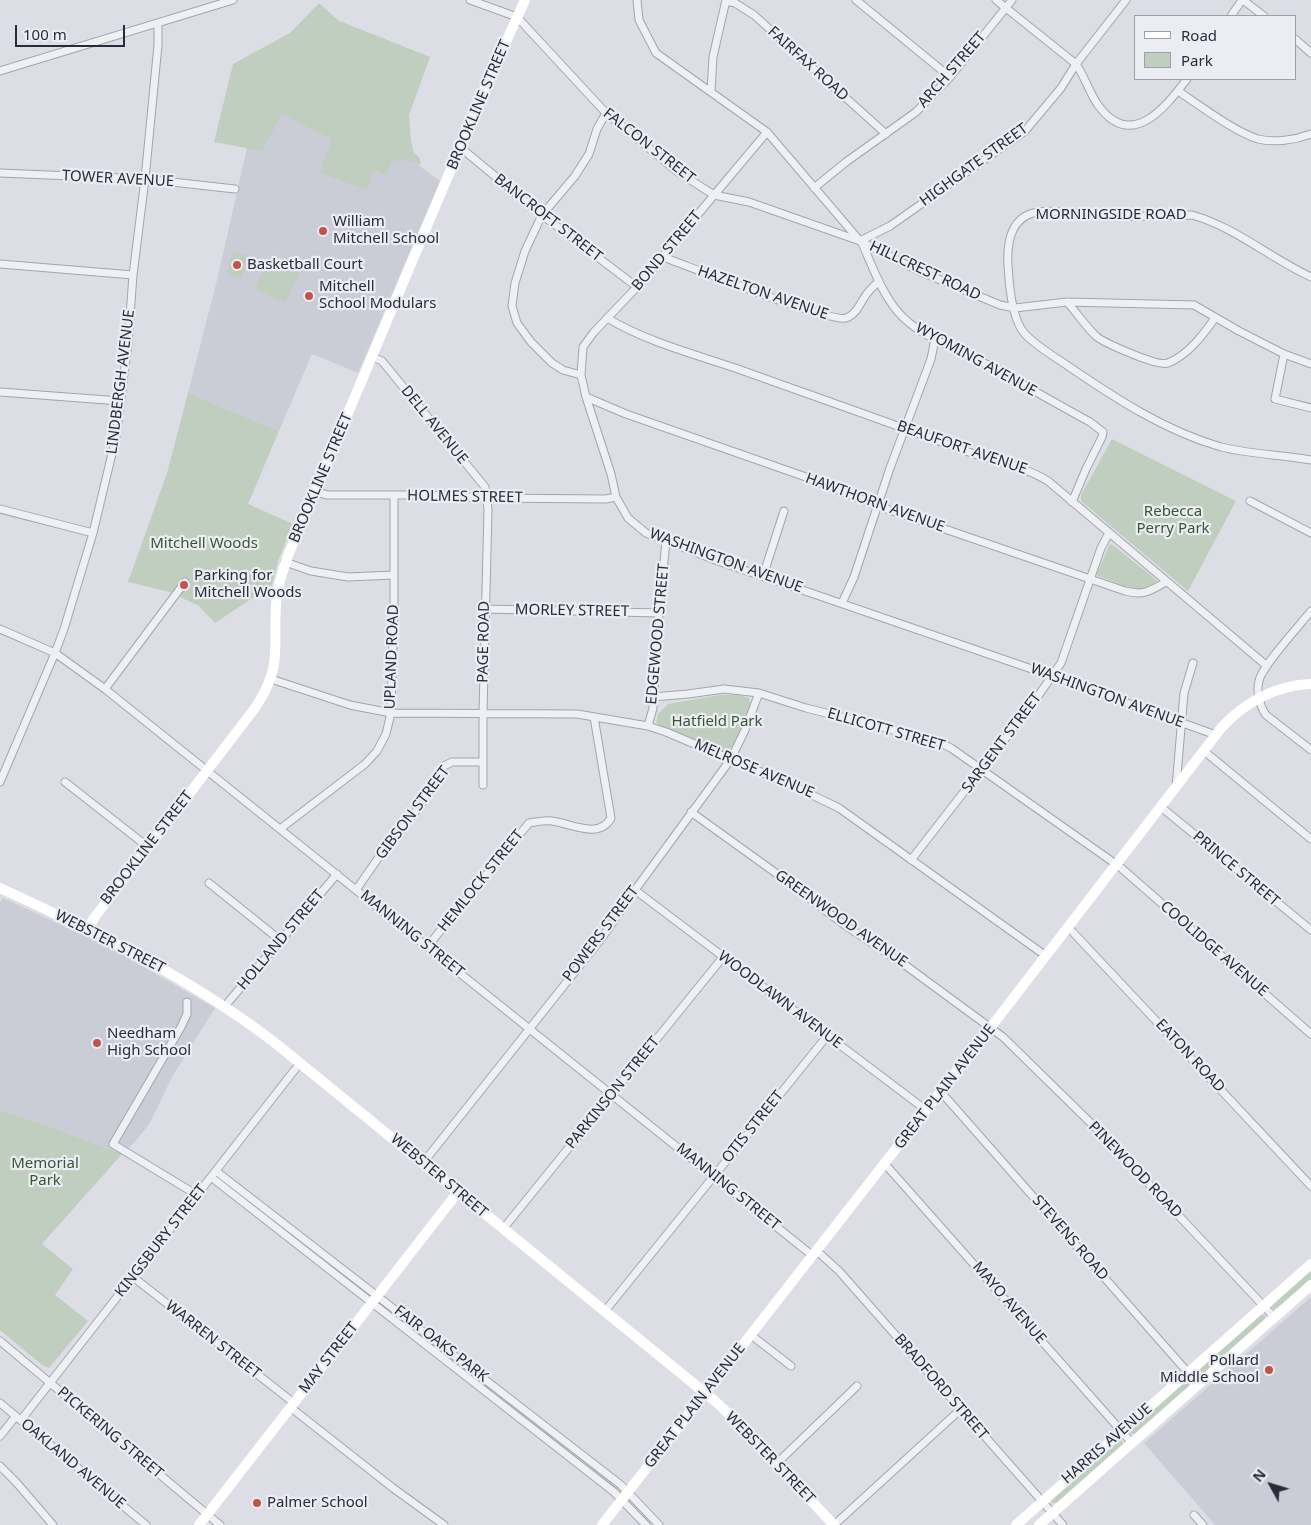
<!DOCTYPE html>
<html>
<head>
<meta charset="utf-8">
<style>
	body { margin:0 }
	#map { position:relative; width:1311px; height:1525px; overflow:hidden; background:#dddee5; font-family:"Noto Sans",sans-serif }
	canvas { display:block }
	.legend { position:absolute; left:1134px; top:15px; width:162px; height:65px; box-sizing:border-box; background:#ecedf3; border:1px solid #9e9fa9; margin:0; padding:6px 9px; list-style:none; font-size:15px; color:#282b3a }
	.legend li { display:flex; align-items:center; gap:10px; height:25px }
	.legend b { width:25px; border:1px solid #9e9fa9 }
	.north { position:absolute; left:1246px; top:1460px; width:50px; height:50px; -webkit-text-stroke:4px #ecedf3; paint-order:stroke; rotate:309deg; font-size:14px; font-weight:700; line-height:20px; text-align:center; color:#282b3a }
	.north::after { content:''; display:block; margin:auto; width:18px; height:22px; background:#282b3a; clip-path:polygon(50% 0,100% 100%,50% 72%,0 100%) }
	.scale { position:absolute; left:15px; top:25px; width:110px; height:22px; box-sizing:border-box; border:2px solid #282b3a; border-top:0; padding-left:6px; font-size:15px; line-height:18px; white-space:nowrap; color:#282b3a; -webkit-text-stroke:4px #ecedf3; paint-order:stroke }
</style>
</head>
<body>
<div id="map">
<canvas width="1311" height="1525"></canvas>
<ul class="legend">
<li><b style="height:6px;background:#fff"></b>Road</li>
<li><b style="height:14px;background:#bfcebf"></b>Park</li>
</ul>
<div class="north">N</div>
<div class="scale">100 m</div>
</div>
<script>
const ctx = document.querySelector('canvas').getContext('2d');
ctx.lineJoin = 'round';
function fill(path, color) {
  ctx.fillStyle = color;
  ctx.fill(path, 'evenodd');
}
function trace(path, color, width, dash) {
  ctx.strokeStyle = color;
  ctx.lineWidth = width;
  ctx.lineCap = dash ? 'butt' : 'round';
  ctx.setLineDash(dash || []);
  ctx.stroke(path);
}
function drawText(font, color, halo, rows, align = 'center') {
  ctx.font = font + ' "Noto Sans",sans-serif';
  ctx.lineWidth = 4.5;
  ctx.setLineDash([]);
  ctx.textBaseline = 'middle';
  ctx.strokeStyle = halo;
  ctx.fillStyle = color;
  for (const [text, x, y, turn = 0] of rows) {
    ctx.save();
    ctx.translate(x, y);
    ctx.rotate((+turn || 0) * Math.PI / 180);
    ctx.textAlign = isNaN(turn) ? turn : align;
    if (halo) ctx.strokeText(text, 0, 0);
    ctx.fillText(text, 0, 0);
    ctx.restore();
  }
}
const built = new Path2D(`
	M 339,21 L 430,57 L 396,149 L 440,181 L 358,373 L 312,354 L 279,431 L 188,393 L 217,280 L 264,73 Z
	M 3,898 L 109,947 L 215,1008 L 172,1077 L 150,1123 L 135,1142 L 122,1154 L 46,1125 L 0,1110 L 0,902 Z
	M 1311,1297 L 1311,1525 L 1215,1525 L 1144,1443 Z`);
const green = new Path2D(`
	M 319,3 L 339,21 L 430,57 L 409,115 L 411,141 L 414,153 L 419,157 L 421,163 L 419,165 C 411,159 401,160 392,161 L 386,175 L 374,170 L 367,190 L 320,173 L 332,139 L 282,114 L 262,151 L 214,142 L 233,64 L 290,33 Z
	M 233,252 L 247,255 L 242,278 L 227,274 Z
	M 269,258 L 300,273 L 285,303 L 255,288 Z
	M 188,393 L 279,431 L 248,504 L 293,524 L 278,561 L 272,585 L 215,623 L 199,606 L 170,592 L 128,582 L 167,473 Z
	M 1112,439 L 1236,501 L 1188,591 L 1081,501 L 1081,495 Z
	M 1110,544 L 1114,546 L 1158,581 L 1142,591 L 1127,587 L 1096,575 Z
	M 720,695 L 739,695 L 749,698 L 751,704 C 746,718 740,748 723,752 L 661,727 L 656,722 L 658,714 L 668,704 Z
	M 0,1110 L 46,1125 L 122,1154 L 42,1244 L 73,1269 L 55,1295 L 88,1321 L 49,1368 L 42,1365 L 0,1330 Z
	M 1311,1269 L 1311,1281 L 1279,1308 L 1273,1309 L 1272,1304 Z
	M 382,1304 L 493,1389 L 493,1390 L 489,1391 L 381,1306 Z
	M 1261,1314 L 1265,1316 L 1265,1320 L 1200,1377 L 1196,1375 L 1196,1371 Z
	M 1184,1381 L 1187,1381 L 1190,1386 L 1135,1434 L 1131,1433 L 1129,1431 Z
	M 500,1395 L 620,1488 L 619,1488 L 616,1490 L 499,1399 Z
	M 1119,1439 L 1123,1442 L 1123,1445 L 1057,1503 L 1052,1503 L 1051,1500 Z`);
const street = new Path2D(`
	M 470,0 L 517,17 L 606,113 L 678,172 L 714,195 L 749,202 L 860,241
	M 637,0 L 639,20 L 656,53 L 767,132 L 860,241 L 919,271 L 1000,305 L 1015,308 L 1067,302 L 1194,305 L 1239,331 L 1284,354 L 1311,364
	M 856,0 L 950,77
	M 996,0 L 1076,64 C 1085,77 1089,92 1098,105 C 1131,151 1165,108 1187,79
	M 1243,0 L 1264,16
	M 726,1 L 735,3 L 754,15 L 886,134
	M 1231,16 L 1242,0
	M 1295,39 L 1311,53
	M 0,71 L 233,0
	M 711,91 L 713,57 L 726,0
	M 1178,91 C 1199,105 1235,132 1258,139 C 1274,143 1295,140 1311,134
	M 606,113 L 597,129 L 589,154 L 575,176 L 542,215 L 525,251 L 515,283 L 512,306 L 517,323 L 531,342 L 552,363 L 563,370 L 581,375 L 586,397 L 611,474 L 616,497 L 628,518 L 646,533 L 718,561 L 1052,676 L 1216,735
	M 461,148 L 542,215 L 637,287
	M 0,173 L 145,179 L 235,189
	M 814,188 L 846,162 L 916,112 L 950,77 L 1012,0
	M 860,241 L 890,226 L 1025,131 L 1061,88 L 1076,64 L 1126,0
	M 861,241 C 872,265 881,292 898,312 C 919,337 959,349 986,364 C 1021,383 1055,403 1090,422 L 1103,432 L 1102,437 L 1086,469 L 1072,502
	M 663,257 C 688,266 830,323 846,318 C 857,314 860,303 866,295 C 869,290 874,286 879,281
	M 0,264 L 133,275
	M 1311,277 C 1270,258 1235,227 1192,215 C 1164,215 1137,217 1109,216 C 1088,216 1048,207 1030,214 C 1009,222 1007,247 1008,265 C 1009,285 1012,320 1025,334 C 1037,347 1054,356 1068,366 C 1115,398 1165,431 1221,447 C 1250,454 1281,455 1311,460
	M 1067,302 C 1077,313 1086,327 1097,337 C 1107,344 1158,367 1168,363 C 1188,355 1203,335 1215,318
	M 607,318 C 647,342 694,354 738,369 C 813,396 888,422 963,450 C 992,461 1022,465 1048,481 L 1267,666
	M 1284,354 L 1275,399 L 1311,408
	M 373,357 L 382,361 L 485,487 L 488,509 L 483,713 L 483,785
	M 581,375 L 583,347 L 594,332 L 637,287 L 767,132
	M 0,392 L 120,401
	M 586,397 L 626,414 L 803,476 L 878,506 L 1125,591 C 1144,596 1150,591 1166,582
	M 315,492 L 328,495 L 424,495 L 487,498 L 606,499 L 616,497
	M 1250,501 L 1311,533
	M 0,509 L 93,533
	M 285,562 L 311,571 L 348,577 L 394,575
	M 763,576 L 784,511
	M 842,603 L 854,577 L 890,468 L 931,359 L 935,339
	M 485,609 L 659,613
	M 1311,611 C 1300,625 1261,667 1259,681 C 1256,691 1260,707 1266,715 L 1311,750
	M 0,629 L 55,653 L 105,689 L 813,1256
	M 271,679 L 350,705 L 391,713 L 577,714 L 648,726 L 666,732 L 787,783 L 839,808 L 1046,956
	M 105,689 L 185,582
	M 653,697 L 688,694 L 724,689 L 759,693 L 806,708 L 936,741 L 951,748 L 1120,867 L 1311,1034
	M 648,726 L 653,708 L 659,613 L 666,541
	M 1204,751 L 1311,839
	M 0,782 L 55,653 L 64,629 L 93,533 L 116,437 L 128,343 L 133,275 L 145,179 L 158,45 L 158,24
	M 65,782 L 148,847
	M 1176,787 L 1184,693 L 1193,663
	M 1161,807 L 1311,930
	M 691,812 L 773,871 L 846,926 L 905,965 L 1003,1037 L 1101,1133 L 1274,1317
	M 280,829 L 365,764 L 377,751 L 386,734 L 391,713 L 394,605 L 394,496
	M 911,860 L 1036,699 L 1061,663 L 1101,548 L 1109,533
	M 209,883 L 280,940
	M 356,890 L 379,857 L 420,806 L 444,766 L 452,762 L 483,762
	M 635,890 L 926,1110
	M 1068,927 L 1311,1186
	M 427,947 L 529,823 C 536,822 545,820 552,821 C 570,823 599,840 611,818 L 594,717
	M 187,1002 L 187,1014 L 181,1027 L 113,1144 L 197,1195
	M 225,1006 L 337,874
	M 941,1092 L 1198,1384
	M 423,1163 L 604,935 L 635,890 L 731,759 L 745,730 L 759,693
	M 885,1164 L 1132,1443
	M 216,1171 L 621,1485 L 659,1525
	M 211,1177 L 614,1492 L 646,1525
	M 503,1229 L 723,957
	M 817,1251 L 839,1271 L 1063,1525
	M 133,1277 L 294,1403
	M 605,1311 L 827,1036
	M 751,1335 L 791,1366
	M 0,1341 L 220,1525
	M 0,1403 L 146,1525
	M 290,1407 L 393,1488 L 444,1525
	M 21,1420 L 300,1063
	M 0,1436 L 16,1416
	M 776,1464 L 857,1386
	M 0,1466 L 16,1482 L 53,1525
	M 1194,1515 L 1203,1525
	M 834,1525 L 961,1409`);
const secondary = new Path2D(`
	M 0,888 C 96,932 190,978 274,1042 L 715,1401 L 736,1421 L 834,1525
	M 88,929 L 94,918 L 255,708 C 283,666 273,650 276,605 C 277,587 283,570 289,553 L 486,86 L 525,0
	M 199,1525 L 458,1192
	M 602,1525 L 991,1027 L 1222,727 C 1245,702 1277,685 1311,684
	M 1016,1525 L 1311,1264
	M 1039,1525 L 1311,1285`);
const markers = [
	[323,231,5,"#c0544c"],
	[237,265,5,"#c0544c"],
	[309,296,5,"#c0544c"],
	[184,585,5,"#c0544c"],
	[97,1043,5,"#c0544c"],
	[1269,1370,5,"#c0544c"],
	[257,1503,5,"#c0544c"]
];
const streetNames = [
	["FAIRFAX ROAD",808,64,42],
	["ARCH STREET",952,70,-49],
	["BROOKLINE STREET",479,105,-67],
	["FALCON STREET",649,146,38],
	["HIGHGATE STREET",974,165,-36],
	["TOWER AVENUE",118,179,3],
	["MORNINGSIDE ROAD",1111,215],
	["BANCROFT STREET",548,218,38],
	["BOND STREET",667,251,-50],
	["HILLCREST ROAD",925,271,25],
	["HAZELTON AVENUE",763,293,19],
	["WYOMING AVENUE",976,360,29],
	["LINDBERGH AVENUE",121,382,-83],
	["DELL AVENUE",434,425,51],
	["BEAUFORT AVENUE",962,448,19],
	["BROOKLINE STREET",321,478,-67],
	["HOLMES STREET",465,497,1],
	["HAWTHORN AVENUE",875,503,20],
	["WASHINGTON AVENUE",726,561,20],
	["MORLEY STREET",572,611,1],
	["EDGEWOOD STREET",658,634,-85],
	["PAGE ROAD",484,642,-89],
	["UPLAND ROAD",392,657,-88],
	["WASHINGTON AVENUE",1107,696,20],
	["ELLICOTT STREET",886,730,16],
	["SARGENT STREET",1002,743,-53],
	["MELROSE AVENUE",754,769,23],
	["GIBSON STREET",413,813,-53],
	["BROOKLINE STREET",147,848,-52],
	["PRINCE STREET",1236,869,40],
	["HEMLOCK STREET",481,881,-51],
	["GREENWOOD AVENUE",841,919,35],
	["MANNING STREET",412,934,39],
	["POWERS STREET",601,934,-53],
	["HOLLAND STREET",281,940,-50],
	["WEBSTER STREET",110,942,27],
	["COOLIDGE AVENUE",1214,949,41],
	["WOODLAWN AVENUE",780,1000,37],
	["EATON ROAD",1190,1056,47],
	["GREAT PLAIN AVENUE",945,1087,-52],
	["PARKINSON STREET",613,1093,-51],
	["OTIS STREET",753,1127,-51],
	["PINEWOOD ROAD",1135,1170,46],
	["WEBSTER STREET",439,1176,40],
	["MANNING STREET",728,1187,39],
	["STEVENS ROAD",1070,1238,49],
	["KINGSBURY STREET",161,1241,-52],
	["MAYO AVENUE",1009,1303,49],
	["WARREN STREET",213,1340,38],
	["FAIR OAKS PARK",441,1344,38],
	["MAY STREET",329,1358,-52],
	["BRADFORD STREET",941,1387,49],
	["GREAT PLAIN AVENUE",695,1406,-52],
	["PICKERING STREET",110,1433,40],
	["HARRIS AVENUE",1107,1444,-41],
	["WEBSTER STREET",770,1458,46],
	["OAKLAND AVENUE",73,1464,40]
];
const poiNames = [
	["William",333,222],
	["Mitchell School",333,239],
	["Basketball Court",247,265],
	["Mitchell",319,287],
	["School Modulars",319,304],
	["Parking for",194,576],
	["Mitchell Woods",194,593],
	["Needham",107,1034],
	["High School",107,1051],
	["Pollard",1259,1361,"right"],
	["Middle School",1259,1378,"right"],
	["Palmer School",267,1503]
];
const parkNames = [
	["Rebecca",1173,512],
	["Perry Park",1173,529],
	["Mitchell Woods",204,544],
	["Hatfield Park",717,722],
	["Memorial",45,1164],
	["Park",45,1181]
];
fill(built, '#cbcdd6');
fill(green, '#bfcebf');
trace(street, '#a3a5ae', 9);
trace(street, '#eff0f4', 7);
trace(secondary, '#fff', 10);
for (const [x, y, r, color] of markers) {
  const dot = new Path2D();
  dot.arc(x, y, r, 0, 2 * Math.PI);
  ctx.fillStyle = color;
  ctx.fill(dot);
  trace(dot, '#ecedf3', 2);
}
drawText('15px', '#282b3a', '#ecedf3', streetNames);
drawText('15px', '#282b3a', '#ecedf3', poiNames, 'left');
drawText('15px', '#375537', '#ecedf3', parkNames);
</script>
</body>
</html>
